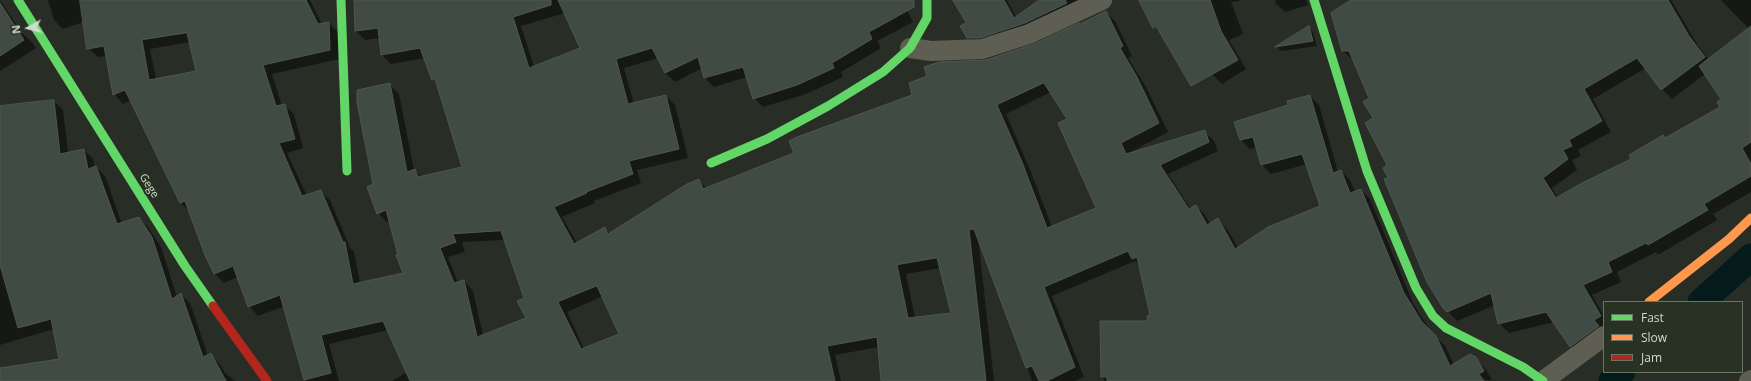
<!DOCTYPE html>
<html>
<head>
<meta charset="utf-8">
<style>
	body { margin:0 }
	#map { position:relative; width:1751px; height:381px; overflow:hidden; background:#282e26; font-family:"Open Sans",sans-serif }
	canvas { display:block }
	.legend { position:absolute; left:1603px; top:301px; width:140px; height:72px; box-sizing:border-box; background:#273222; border:1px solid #6b7567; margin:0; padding:5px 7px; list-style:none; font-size:12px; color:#d2d9cf }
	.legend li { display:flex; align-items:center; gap:8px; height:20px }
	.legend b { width:20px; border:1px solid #6b7567 }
	.north { position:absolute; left:8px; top:8px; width:40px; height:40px; -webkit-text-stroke:3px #273222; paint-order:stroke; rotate:263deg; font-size:11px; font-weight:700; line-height:16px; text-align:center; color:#d2d9cf }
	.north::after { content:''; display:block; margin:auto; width:14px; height:18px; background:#d2d9cf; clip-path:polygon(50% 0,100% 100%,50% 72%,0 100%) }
</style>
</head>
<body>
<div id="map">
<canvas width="1751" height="381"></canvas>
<ul class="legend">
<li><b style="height:5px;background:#63d668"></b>Fast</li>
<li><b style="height:5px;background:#ff974d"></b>Slow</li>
<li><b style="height:5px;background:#b3261e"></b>Jam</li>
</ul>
<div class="north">N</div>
</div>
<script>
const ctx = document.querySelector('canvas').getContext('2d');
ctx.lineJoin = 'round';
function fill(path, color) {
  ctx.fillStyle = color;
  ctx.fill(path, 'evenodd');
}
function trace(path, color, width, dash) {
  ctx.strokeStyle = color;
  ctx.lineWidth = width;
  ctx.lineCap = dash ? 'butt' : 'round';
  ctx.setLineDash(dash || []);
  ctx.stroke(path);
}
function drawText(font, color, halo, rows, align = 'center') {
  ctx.font = font + ' "Open Sans",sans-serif';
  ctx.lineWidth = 4;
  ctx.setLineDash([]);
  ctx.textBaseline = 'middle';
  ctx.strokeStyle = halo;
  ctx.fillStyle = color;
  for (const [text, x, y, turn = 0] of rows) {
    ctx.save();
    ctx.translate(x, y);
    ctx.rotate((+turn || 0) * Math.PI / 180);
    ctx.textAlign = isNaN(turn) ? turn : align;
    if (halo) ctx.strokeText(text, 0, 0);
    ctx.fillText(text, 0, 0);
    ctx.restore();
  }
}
const shadow = new Path2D(`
	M 0,0 L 22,33 L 32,42 L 36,48 L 0,71 Z
	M 48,0 L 310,0 L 322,24 L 329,23 L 338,32 L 339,59 L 272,74 L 282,106 L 284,105 L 294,114 L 303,148 L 287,153 L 307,196 L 321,191 L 330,200 L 350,248 L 354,252 L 360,283 L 404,273 L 390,221 L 387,222 L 378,213 L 374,185 L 390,85 L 399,94 L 414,170 L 422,177 L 463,168 L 438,84 L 433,79 L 425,58 L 391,64 L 382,55 L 380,38 L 365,40 L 356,31 L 354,0 L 902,0 L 913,22 L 877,41 L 881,48 L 841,72 L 843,77 L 806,94 L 763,107 L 754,98 L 747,77 L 714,87 L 705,78 L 702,68 L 675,82 L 665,73 L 658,58 L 624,68 L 634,104 L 666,96 L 675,105 L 688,158 L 637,170 L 641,183 L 594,201 L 595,203 L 562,217 L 577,243 L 605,228 L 610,234 L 698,180 L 707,189 L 795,154 L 986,61 L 1034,45 L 1106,12 L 1115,21 L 1132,56 L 1128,58 L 1146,87 L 1168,132 L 1127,154 L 1205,132 L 1214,141 L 1218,151 L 1168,174 L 1191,209 L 1196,206 L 1205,215 L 1210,224 L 1218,220 L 1227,229 L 1238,248 L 1321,206 L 1307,164 L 1271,174 L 1262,165 L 1257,147 L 1250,149 L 1241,140 L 1289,106 L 1310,96 L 1319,105 L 1338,172 L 1341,171 L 1350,180 L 1355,192 L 1361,190 L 1370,199 L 1413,303 L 1431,332 L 1445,346 L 1454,365 L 1475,358 L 1485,368 L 1492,380 L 1105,381 L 1102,376 L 1149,322 L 1151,316 L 1140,265 L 1135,261 L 1052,296 L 1084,377 L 1075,381 L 1032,381 L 978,237 L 994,381 L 879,381 L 882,380 L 879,347 L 835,355 L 841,381 L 392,381 L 407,372 L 388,330 L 329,344 L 339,381 L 306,381 L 285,306 L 258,316 L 249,306 L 238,277 L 224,283 L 215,274 L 206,255 L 190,212 L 181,203 L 131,100 L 123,104 L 114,94 L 107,56 L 98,57 L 88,48 L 84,22 L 63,29 L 54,20 ZM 565,13 L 581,49 L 534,67 L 521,26 ZM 190,42 L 197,72 L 156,79 L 150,49 ZM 1051,92 L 1069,120 L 1097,208 L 1052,227 L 1031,172 L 1006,114 ZM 505,240 L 525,299 L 527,318 L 483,335 L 473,291 L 464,281 L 458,283 L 448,257 L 465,252 L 462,242 ZM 941,268 L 953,314 L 915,318 L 906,274 ZM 603,296 L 620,335 L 584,349 L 567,312 Z
	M 964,0 L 1007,0 L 1016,17 L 1041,0 L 1100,0 L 976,46 L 967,37 Z
	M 1187,0 L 1243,0 L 1231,2 L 1243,34 L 1229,40 L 1246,69 L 1222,84 L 1213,75 Z
	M 1275,0 L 1306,0 L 1308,5 L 1285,12 L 1276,4 Z
	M 1353,0 L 1671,0 L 1699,47 L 1709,60 L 1749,29 L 1721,0 L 1751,0 L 1751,192 L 1713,214 L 1717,220 L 1658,255 L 1656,252 L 1617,272 L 1621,282 L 1592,295 L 1604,316 L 1604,330 L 1580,356 L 1571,346 L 1554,322 L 1509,333 L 1499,323 L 1495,305 L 1457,321 L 1444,307 L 1390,178 L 1389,166 L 1375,118 L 1371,98 L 1354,61 L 1343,51 ZM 1646,68 L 1662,89 L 1672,99 L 1705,74 L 1722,99 L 1721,107 L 1666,138 L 1663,136 L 1633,159 L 1558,198 L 1552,188 L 1577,170 L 1572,160 L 1581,156 L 1578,150 L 1611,132 L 1593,99 Z
	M 1309,28 L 1313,32 L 1317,46 L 1281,51 L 1277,47 Z
	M 54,101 L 63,110 L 68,153 L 84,150 L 93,159 L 95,167 L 96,167 L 105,176 L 122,224 L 139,218 L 148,227 L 161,247 L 177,297 L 181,295 L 190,303 L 208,356 L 210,354 L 219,363 L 225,373 L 235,381 L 0,381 L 0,369 L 60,360 L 54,329 L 0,345 L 0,107 Z`);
const canal = new Path2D(`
	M 1701,302 L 1751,257
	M 1612,381 L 1622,372`);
const building = new Path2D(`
	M 80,0 L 306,0 L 318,24 L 329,22 L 330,50 L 263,65 L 276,106 L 285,104 L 295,139 L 279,143 L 302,196 L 321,190 L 343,242 L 345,242 L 353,284 L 403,273 L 396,255 L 398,255 L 386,210 L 377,214 L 367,187 L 373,184 L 357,102 L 357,90 L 390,83 L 407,172 L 415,169 L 418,177 L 462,167 L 435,79 L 432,80 L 420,48 L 381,55 L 378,28 L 355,31 L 354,0 L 551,0 L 551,5 L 513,17 L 529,68 L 580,48 L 558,0 L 914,0 L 914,7 L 869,32 L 872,39 L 832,63 L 834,68 L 797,85 L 753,99 L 743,67 L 704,78 L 698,57 L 665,73 L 652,48 L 616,59 L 628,104 L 666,95 L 679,149 L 629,161 L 633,174 L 586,192 L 587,193 L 554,207 L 574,244 L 605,227 L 608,234 L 687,184 L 699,179 L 703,189 L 794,153 L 789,141 L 797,137 L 912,95 L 909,83 L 927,76 L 924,67 L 939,62 L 986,60 L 1034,44 L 1079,23 L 1080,24 L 1106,11 L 1123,46 L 1120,48 L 1137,77 L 1159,123 L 1121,143 L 1126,154 L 1205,130 L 1209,142 L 1160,165 L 1189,209 L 1196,205 L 1207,225 L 1218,218 L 1235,249 L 1268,227 L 1320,206 L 1302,154 L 1261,165 L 1253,137 L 1240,140 L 1234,122 L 1288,105 L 1287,101 L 1310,95 L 1333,173 L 1341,170 L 1350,193 L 1361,189 L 1404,293 L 1422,322 L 1436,336 L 1450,366 L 1470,354 L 1476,357 L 1484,371 L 1479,374 L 1484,381 L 1107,381 L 1107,377 L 1101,377 L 1100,321 L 1148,321 L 1147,316 L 1150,315 L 1137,257 L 1132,259 L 1128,251 L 1044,287 L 1075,367 L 1047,381 L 1039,381 L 1032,366 L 1026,368 L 974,229 L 969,230 L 986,381 L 881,381 L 877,337 L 827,346 L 835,381 L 410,381 L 383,321 L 321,335 L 331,373 L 304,380 L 280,295 L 248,307 L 233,266 L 214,274 L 205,255 L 185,201 L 180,203 L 125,90 L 113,95 L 104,46 L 87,49 ZM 187,33 L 196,71 L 149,80 L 142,40 ZM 1044,83 L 1067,119 L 1058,123 L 1096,208 L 1047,228 L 1022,162 L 997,105 ZM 501,231 L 524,298 L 517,301 L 526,318 L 477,337 L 464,280 L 454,283 L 440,248 L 456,242 L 453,234 ZM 937,258 L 951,313 L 908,318 L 897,265 ZM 597,286 L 619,334 L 581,349 L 558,302 Z
	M 953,0 L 1004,0 L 1014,18 L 1039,0 L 1065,0 L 1067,3 L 1025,23 L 980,38 L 967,38 L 960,26 L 966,23 Z
	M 1139,0 L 1210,0 L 1221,31 L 1238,60 L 1191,86 L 1156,26 L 1153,28 Z
	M 1351,0 L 1668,0 L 1689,36 L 1705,57 L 1661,90 L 1637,58 L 1584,89 L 1602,121 L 1569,140 L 1572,146 L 1563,150 L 1568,159 L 1543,178 L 1556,198 L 1580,184 L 1631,159 L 1629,155 L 1663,135 L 1665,138 L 1720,107 L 1717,102 L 1721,99 L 1699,66 L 1751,26 L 1751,142 L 1742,148 L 1751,164 L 1751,176 L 1704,204 L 1708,210 L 1648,245 L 1646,243 L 1608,262 L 1612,272 L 1583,285 L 1601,316 L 1594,320 L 1599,326 L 1570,347 L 1546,312 L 1498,324 L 1491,293 L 1447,312 L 1443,308 L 1427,282 L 1384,179 L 1388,178 L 1383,168 L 1387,165 L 1365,123 L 1373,118 L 1363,102 L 1369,98 L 1349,51 L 1342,51 L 1331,13 Z
	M 0,3 L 24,40 L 0,56 Z
	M 1309,26 L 1313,41 L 1275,47 Z
	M 54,100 L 60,154 L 84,149 L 88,169 L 96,166 L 117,224 L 139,217 L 152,237 L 172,299 L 181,293 L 203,357 L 211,353 L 226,381 L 0,381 L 0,368 L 59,359 L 51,319 L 18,328 L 0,265 L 0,106 Z`);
const street = new Path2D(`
	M 910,48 L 931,51 L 982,49 L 1029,34 L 1102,0
	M 1543,381 L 1604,336
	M 1749,381 L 1751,380`);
const fast = new Path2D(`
	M 18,0 L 185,266 L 213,306
	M 341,0 L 347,171
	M 1314,0 L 1367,171 L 1416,288 L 1433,316 L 1446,328 L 1523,367 L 1543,381
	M 711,163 L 767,139 L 828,106 L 883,72 L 910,48 L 927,18 L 927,0`);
const slow = new Path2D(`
	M 1649,302 L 1729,239 L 1751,218`);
const jam = new Path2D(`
	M 213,306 L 267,381`);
const streetNames = [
	["Gege",149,186,58]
];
fill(shadow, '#0007');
trace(canal, '#051b1b', 27);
fill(building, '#3f4b44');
trace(building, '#505651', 1);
trace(street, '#5e5e52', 20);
trace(fast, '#63d668', 9);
trace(slow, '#ff974d', 9);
trace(jam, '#b3261e', 9);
drawText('11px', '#d2d9cf', '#273222', streetNames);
</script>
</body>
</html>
